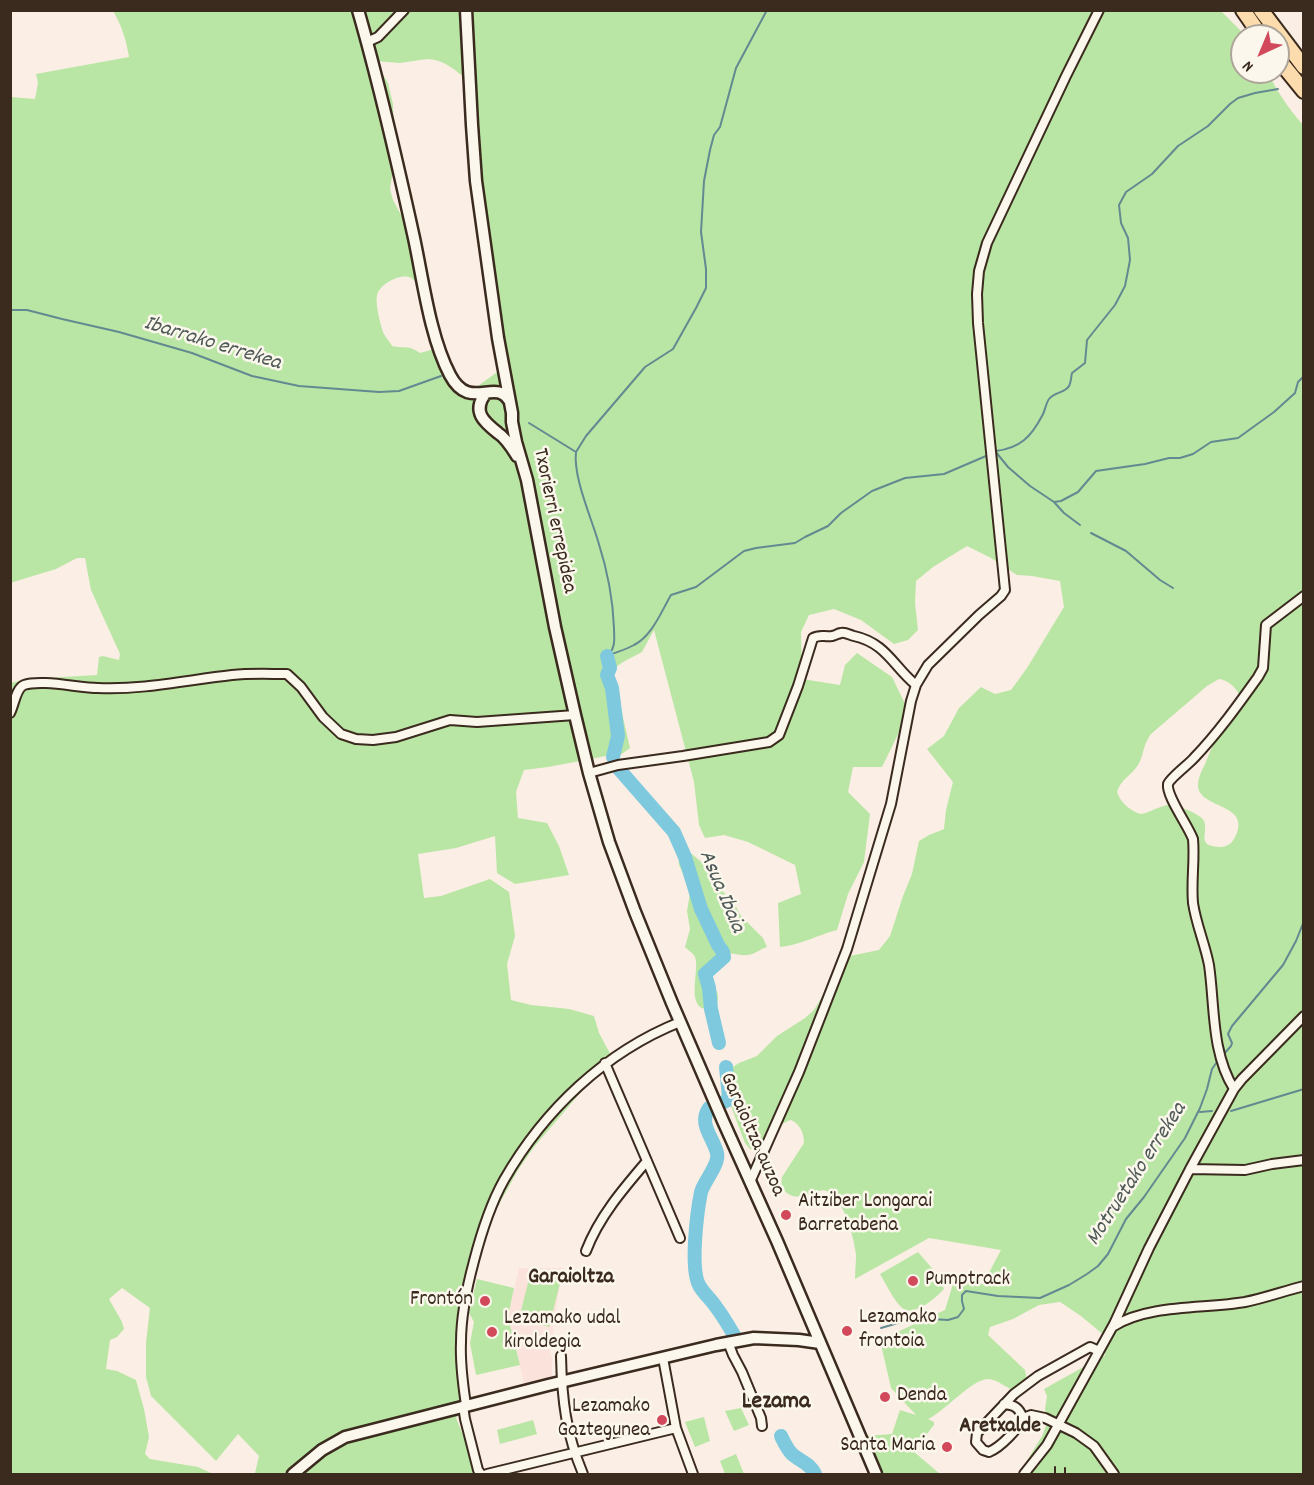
<!DOCTYPE html>
<html>
<head>
<meta charset="utf-8">
<style>
	body { margin:0 }
	#map { position:relative; width:1314px; height:1485px; overflow:hidden; background:#fbeee4; font-family:Dekko,sans-serif }
	canvas { display:block }
	.frame { position:absolute; inset:0; border:12px solid #3b2a1e; pointer-events:none }
	.north { position:absolute; left:1230px; top:24px; width:60px; height:60px; box-sizing:border-box; background:#fbf7ec; border:2px solid #aea59a; border-radius:50%; rotate:224deg; font-size:16px; font-weight:700; line-height:24px; text-align:center; color:#3b2a1e }
	.north::after { content:''; display:block; margin:auto; width:21px; height:27px; background:#d1495b; clip-path:polygon(50% 0,100% 100%,50% 72%,0 100%) }
</style>
</head>
<body>
<div id="map">
<canvas width="1314" height="1485"></canvas>
<div class="frame"></div>
<div class="north">N</div>
</div>
<script>
const ctx = document.querySelector('canvas').getContext('2d');
ctx.lineJoin = 'round';
function fill(path, color) {
  ctx.fillStyle = color;
  ctx.fill(path, 'evenodd');
}
function trace(path, color, width, dash) {
  ctx.strokeStyle = color;
  ctx.lineWidth = width;
  ctx.lineCap = dash ? 'butt' : 'round';
  ctx.setLineDash(dash || []);
  ctx.stroke(path);
}
function drawText(font, color, halo, rows, align = 'center') {
  ctx.font = font + ' Dekko,sans-serif';
  ctx.lineWidth = 5;
  ctx.setLineDash([]);
  ctx.textBaseline = 'middle';
  ctx.strokeStyle = halo;
  ctx.fillStyle = color;
  for (const [text, x, y, turn = 0] of rows) {
    ctx.save();
    ctx.translate(x, y);
    ctx.rotate((+turn || 0) * Math.PI / 180);
    ctx.textAlign = isNaN(turn) ? turn : align;
    if (halo) ctx.strokeText(text, 0, 0);
    ctx.fillText(text, 0, 0);
    ctx.restore();
  }
}
const built = new Path2D(`
	M 519,1268 L 565,1268 L 561,1279 L 553,1327 L 554,1344 L 549,1349 L 552,1358 L 552,1377 L 524,1383 L 508,1317 Z`);
const green = new Path2D(`
	M 113,11 L 1221,11 L 1246,36 L 1242,36 L 1242,72 L 1268,72 C 1277,92 1289,109 1303,125 L 1303,1474 L 1019,1474 L 1042,1436 L 1047,1423 L 1045,1409 L 1047,1396 L 1044,1389 L 1105,1355 L 1105,1336 L 1081,1316 L 1060,1302 L 1039,1305 L 1013,1319 L 990,1327 L 988,1335 L 1025,1370 L 1028,1385 L 1015,1391 C 1006,1388 997,1379 988,1379 C 972,1379 944,1412 928,1419 L 934,1422 L 934,1425 L 913,1451 L 940,1474 L 884,1474 L 866,1436 L 892,1434 L 900,1410 L 916,1415 L 891,1388 L 880,1340 L 945,1310 L 953,1284 L 962,1280 L 983,1284 L 1001,1250 L 929,1238 L 855,1279 C 855,1271 856,1263 856,1255 C 854,1237 843,1193 823,1190 C 811,1192 795,1203 785,1191 C 781,1186 781,1183 782,1177 L 804,1143 C 804,1133 800,1124 791,1120 C 777,1123 769,1144 755,1150 L 750,1149 L 745,1143 L 729,1101 L 731,1096 L 727,1071 L 739,1063 L 757,1056 L 777,1036 L 805,1018 L 814,1010 L 826,990 L 840,958 L 879,950 L 890,936 L 903,896 L 912,874 L 919,841 L 929,835 L 944,829 L 946,810 L 953,782 L 927,749 L 944,736 L 959,708 L 981,687 L 995,694 L 1011,690 L 1027,668 L 1064,607 L 1060,581 L 1032,576 L 1017,575 L 991,558 L 967,546 L 933,567 L 916,581 L 915,603 L 918,630 L 908,640 L 894,644 L 861,620 L 834,609 L 809,615 L 801,632 L 802,679 L 840,685 L 845,665 L 857,653 L 892,677 L 909,712 L 882,767 L 853,767 L 848,792 L 870,814 L 864,862 L 848,894 L 837,930 C 818,935 800,945 780,947 L 778,903 L 801,894 L 795,865 L 748,842 L 724,835 L 705,838 L 699,825 L 694,782 L 654,630 L 642,652 L 623,662 L 612,670 L 630,748 C 623,753 616,760 606,756 L 548,767 L 524,770 L 516,792 L 518,818 L 547,823 L 559,846 L 569,875 L 515,884 L 497,873 L 495,836 L 456,848 L 418,854 L 424,898 L 441,896 L 490,879 L 509,892 L 515,936 L 507,964 L 511,1000 L 531,1005 L 569,1009 L 594,1016 L 599,1033 L 614,1061 L 587,1085 L 534,1147 L 518,1170 L 482,1235 L 459,1326 L 467,1402 L 456,1418 L 479,1474 L 252,1474 L 255,1473 L 259,1456 L 238,1434 L 216,1461 L 151,1396 L 146,1377 L 146,1343 L 150,1308 L 122,1288 L 109,1299 L 122,1322 L 124,1329 L 117,1337 L 110,1340 L 106,1369 L 117,1371 L 136,1380 L 144,1409 L 149,1437 L 145,1454 L 150,1459 L 198,1467 L 213,1474 L 11,1474 L 10,683 L 28,679 L 97,675 L 99,657 L 103,656 L 119,660 L 120,654 L 91,590 L 85,558 L 77,558 L 56,569 L 10,583 L 11,97 L 35,99 L 38,83 L 36,74 L 129,57 C 126,39 122,26 113,11 ZM 427,59 C 445,59 460,74 473,85 L 477,151 L 485,199 L 489,245 L 497,289 L 501,323 L 510,363 L 475,388 L 470,388 L 464,384 L 457,374 L 446,350 L 439,339 L 431,350 L 420,353 C 407,344 404,349 392,346 C 390,342 386,338 384,334 C 381,327 375,304 377,296 C 378,285 401,272 411,278 C 415,280 418,285 421,288 L 429,283 L 425,267 L 419,249 L 393,200 L 390,189 L 394,163 L 393,104 L 388,83 L 375,61 L 400,63 ZM 1219,679 C 1229,680 1239,690 1241,700 C 1233,711 1224,723 1218,735 C 1213,744 1209,754 1205,764 C 1202,770 1198,778 1198,786 C 1199,807 1244,804 1238,829 C 1237,833 1235,838 1232,842 C 1229,845 1225,847 1220,847 C 1195,846 1209,833 1204,821 C 1201,814 1179,806 1172,805 C 1161,804 1152,812 1141,814 C 1130,811 1121,803 1117,792 C 1120,780 1132,775 1138,765 C 1144,756 1142,746 1151,734 L 1207,686 Z
	M 678,847 L 688,851 L 704,864 L 709,872 L 717,887 L 732,899 L 741,916 L 763,938 L 767,947 C 760,949 754,955 747,955 C 739,956 733,952 725,954 L 723,961 L 709,972 C 711,981 725,999 714,1006 C 713,1008 708,1009 705,1009 C 686,1005 700,970 695,957 C 693,953 688,950 685,947 L 690,929 L 687,911 L 690,893 L 688,884 L 679,865 Z
	M 918,1252 L 937,1274 L 944,1289 C 937,1297 915,1316 904,1309 C 896,1305 885,1282 880,1274 Z
	M 531,1271 L 561,1279 L 549,1327 L 519,1319 Z
	M 477,1279 L 514,1288 L 508,1317 L 520,1365 L 476,1375 L 470,1343 L 474,1322 L 469,1313 Z
	M 741,1408 L 749,1425 L 734,1431 L 725,1411 Z
	M 704,1417 L 710,1441 L 695,1447 L 685,1422 Z
	M 533,1420 L 537,1434 L 500,1444 L 497,1430 Z
	M 736,1454 L 744,1474 L 725,1474 L 720,1461 Z`);
const stream = new Path2D(`
	M 10,310 L 27,310 L 62,319 L 119,332 L 192,353 L 252,376 L 299,386 L 379,392 L 399,391 L 441,376
	M 529,423 L 576,452 C 573,477 591,517 598,541 C 607,569 613,599 614,628 C 614,637 616,647 609,654
	M 995,451 L 1008,467 L 1030,486 L 1054,502 L 1061,501 L 1078,492 L 1096,471 L 1145,464 L 1169,458 L 1180,458 L 1193,454 L 1211,442 L 1238,438 L 1274,412 L 1295,393 L 1298,382 L 1304,376
	M 996,451 C 1020,448 1031,437 1042,416 C 1045,411 1046,403 1049,399 C 1054,392 1065,393 1069,386 C 1071,383 1071,377 1072,373 L 1085,363 L 1087,340 L 1115,305 L 1125,286 L 1130,260 L 1128,238 L 1121,223 L 1119,205 L 1126,192 L 1152,174 L 1178,146 L 1208,126 L 1230,104 L 1238,98 L 1255,93 L 1278,89
	M 576,452 L 586,436 L 645,367 L 673,349 L 696,308 L 706,288 L 706,269 L 701,232 L 704,181 L 710,150 L 714,135 L 720,127 L 736,68 L 767,10
	M 1054,502 L 1064,513 L 1080,525
	M 1091,533 L 1126,551 L 1160,580 L 1173,588
	M 607,656 C 616,652 625,650 634,645 C 652,636 661,612 671,595 L 696,587 L 744,551 L 756,548 L 795,543 L 805,537 L 828,526 L 841,513 L 872,491 L 905,478 L 944,474 L 986,456
	M 1223,1055 L 1231,1046 L 1232,1043 L 1228,1034 L 1232,1026 L 1283,965 L 1296,941 L 1304,921
	M 1231,1111 L 1304,1089
	M 1200,1112 L 1212,1111
	M 881,1328 L 915,1318 L 948,1320 L 958,1317 L 964,1309 L 962,1301 L 962,1295 L 966,1291 L 998,1296 L 1040,1298 L 1069,1285 L 1087,1274 L 1098,1266 L 1108,1254 L 1126,1219 L 1144,1197 L 1185,1138 L 1200,1108 L 1207,1089 L 1212,1069 L 1219,1059`);
const river = new Path2D(`
	M 607,656 L 610,668 L 607,675 L 612,688 L 618,736 L 613,757
	M 618,768 L 674,832 L 685,857 L 701,909 L 718,945 L 723,952 L 724,957 L 705,974 L 709,988 L 711,1009 L 719,1043
	M 724,1102 L 728,1100 L 729,1097 L 726,1067
	M 709,1108 C 698,1124 713,1137 717,1153 C 720,1164 704,1181 701,1192 C 697,1212 690,1268 699,1285 C 703,1293 711,1299 716,1307 C 723,1316 728,1325 734,1335
	M 781,1436 C 784,1442 787,1449 792,1454 C 801,1462 810,1463 815,1474`);
const street = new Path2D(`
	M 367,42 L 378,37 L 404,10
	M 10,713 C 14,706 16,688 24,685 C 41,679 79,688 98,688 C 143,690 187,680 232,675 C 250,673 269,674 287,674 L 301,687 L 323,717 L 341,734 L 356,739 L 373,740 L 396,737 L 450,720 L 477,722 L 575,715
	M 589,773 L 618,765 L 683,756 L 769,742 L 779,735 L 798,686 L 813,638 C 820,634 824,637 832,636 C 837,635 836,634 841,633 C 845,632 850,635 854,636 C 886,643 893,666 916,685
	M 605,1063 L 680,1238
	M 1234,1089 C 1211,1052 1215,1006 1209,965 C 1205,944 1196,924 1193,903 C 1191,881 1195,860 1193,839 C 1188,825 1166,796 1168,784 C 1170,778 1189,764 1194,758 C 1218,733 1238,705 1258,677 L 1263,668 L 1266,625 L 1304,596
	M 1190,1169 L 1245,1170 L 1272,1164 L 1304,1160
	M 750,1182 L 799,1072 L 847,949 L 891,804 L 911,701 L 916,685 L 928,665 L 979,615 L 1001,596 L 1005,590 L 978,323 L 977,294 L 979,271 L 987,243 L 1066,76 L 1099,10
	M 586,1251 C 599,1217 623,1189 647,1161
	M 1114,1326 C 1149,1304 1205,1309 1245,1302 C 1265,1298 1284,1291 1304,1286
	M 728,1342 L 733,1355 L 742,1372 L 761,1418 L 762,1426
	M 561,1356 C 562,1401 566,1433 583,1474
	M 663,1358 L 676,1428 L 693,1474
	M 1004,1404 C 1015,1405 1019,1408 1023,1418 C 1018,1429 1001,1447 989,1452 L 983,1450 L 976,1442 L 977,1433 L 1014,1394 L 1038,1376 L 1090,1347 L 1099,1351
	M 466,1405 C 463,1385 460,1363 461,1342 C 461,1315 467,1287 474,1261 C 481,1234 490,1205 504,1180 C 544,1110 605,1052 680,1022
	M 463,1406 L 465,1419 L 478,1470 L 481,1474
	M 1023,1418 L 1031,1415 L 1045,1418 L 1076,1433 L 1094,1446 L 1114,1474
	M 487,1474 L 676,1428
	M 1024,1474 L 1047,1445 L 1114,1324 L 1149,1248 L 1190,1169 L 1234,1089 L 1242,1079 L 1304,1016`);
const secondary = new Path2D(`
	M 358,10 C 380,86 397,161 414,238 C 423,280 430,337 450,375 C 470,413 496,376 510,402
	M 466,10 L 472,125 L 476,181 L 498,338 L 512,413 L 512,422 L 516,442 L 527,480 L 555,627 L 575,715 L 589,773 L 609,842 L 635,912 L 672,1003 L 723,1121 L 777,1241 L 876,1474
	M 485,394 C 472,412 484,422 498,433 C 506,438 512,448 517,456
	M 293,1474 L 322,1450 L 345,1437 L 548,1385 L 716,1345 L 754,1338 L 799,1340 L 820,1343`);
const highway = new Path2D(`
	M 1243,10 L 1261,36
	M 1261,10 L 1304,67
	M 1278,59 L 1304,91`);
const rail = new Path2D(`
	M 1055,1474 L 1055,1467
	M 1065,1474 L 1065,1468`);
const markers = [
	[786,1215,6,"#d1495b"],
	[913,1281,6,"#d1495b"],
	[485,1301,6,"#d1495b"],
	[847,1331,6,"#d1495b"],
	[492,1332,6,"#d1495b"],
	[885,1397,6,"#d1495b"],
	[662,1420,6,"#d1495b"],
	[947,1447,6,"#d1495b"]
];
const streetNames = [
	["Txorierri errepidea",553,521,78],
	["Garaioltza auzoa",751,1135,66]
];
const poiNames = [
	["Aitziber Longarai",798,1203],
	["Barretabeña",798,1227],
	["Pumptrack",925,1281],
	["Frontón",473,1301,"right"],
	["Lezamako",859,1319],
	["frontoia",859,1343],
	["Lezamako udal",504,1320],
	["kiroldegia",504,1344],
	["Denda",897,1397],
	["Lezamako",650,1408,"right"],
	["Gaztegunea",650,1432,"right"],
	["Santa Maria",935,1447,"right"]
];
const waterNames = [
	["Ibarrako errekea",212,345,17],
	["Asua Ibaia",720,892,67],
	["Motruetako errekea",1138,1175,-57]
];
const neighbourhoodNames = [
	["Garaioltza",571,1279],
	["Aretxalde",1000,1428]
];
const quarterNames = [
	["Lezama",776,1404]
];
fill(built, '#fbe3db');
fill(green, '#b9e6a4');
trace(stream, '#638991', 2);
trace(river, '#7ec9de', 14);
trace(street, '#3b2a1e', 12);
trace(secondary, '#3b2a1e', 15);
trace(highway, '#3b2a1e', 18);
trace(street, '#fbf7ec', 8);
trace(secondary, '#fbf7ec', 10);
trace(highway, '#fcdcac', 14);
trace(rail, '#3b2a1e', 2);
for (const [x, y, r, color] of markers) {
  const dot = new Path2D();
  dot.arc(x, y, r, 0, 2 * Math.PI);
  ctx.fillStyle = color;
  ctx.fill(dot);
  trace(dot, '#fbf7ec', 2);
}
drawText('21px', '#3b2a1e', '#fbf7ec', streetNames);
drawText('21px', '#3b2a1e', '#fbf7ec', poiNames, 'left');
drawText('italic 22px', '#4f5a58', '#fbf7ec', waterNames);
drawText('bold 22px', '#3b2a1e', '#fbf7ec', neighbourhoodNames);
drawText('bold 24px', '#3b2a1e', '#fbf7ec', quarterNames);
</script>
</body>
</html>
